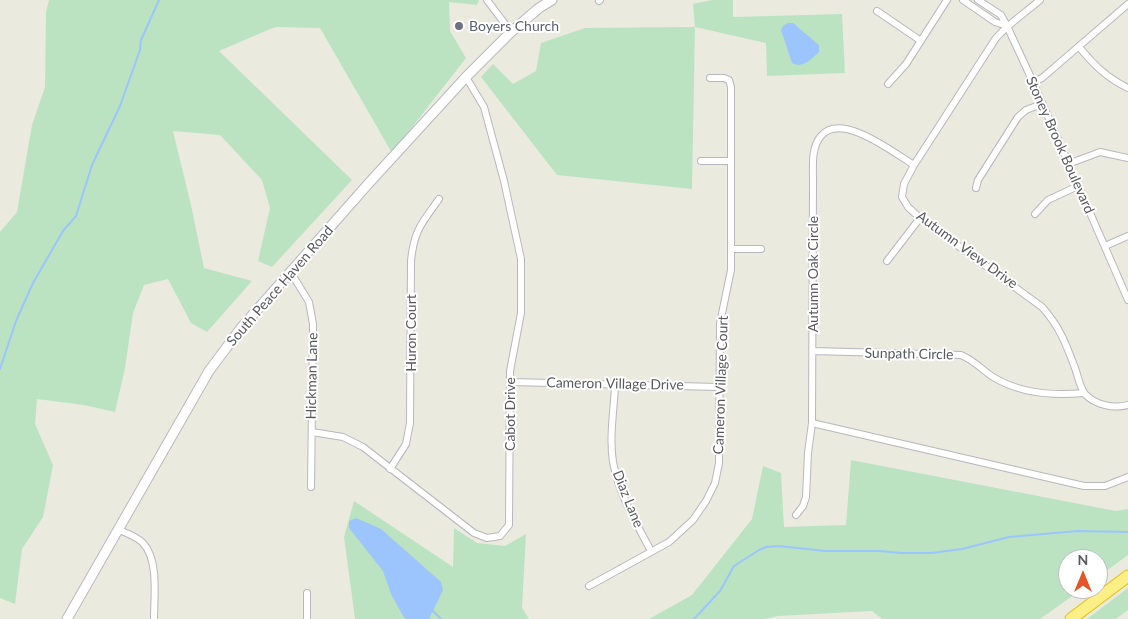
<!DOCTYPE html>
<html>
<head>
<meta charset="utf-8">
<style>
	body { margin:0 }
	#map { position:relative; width:1128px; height:619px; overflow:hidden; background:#ebeadf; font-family:Lato,sans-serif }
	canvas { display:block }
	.north { position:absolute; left:1058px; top:549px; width:50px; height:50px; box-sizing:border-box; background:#fff; border:1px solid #bcbdbf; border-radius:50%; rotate:0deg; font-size:14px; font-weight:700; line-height:20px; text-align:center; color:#585a60 }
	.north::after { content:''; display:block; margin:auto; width:18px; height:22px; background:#e5552a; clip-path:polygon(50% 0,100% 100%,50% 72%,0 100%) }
</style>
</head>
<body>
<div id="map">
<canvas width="1128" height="619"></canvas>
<div class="north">N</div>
</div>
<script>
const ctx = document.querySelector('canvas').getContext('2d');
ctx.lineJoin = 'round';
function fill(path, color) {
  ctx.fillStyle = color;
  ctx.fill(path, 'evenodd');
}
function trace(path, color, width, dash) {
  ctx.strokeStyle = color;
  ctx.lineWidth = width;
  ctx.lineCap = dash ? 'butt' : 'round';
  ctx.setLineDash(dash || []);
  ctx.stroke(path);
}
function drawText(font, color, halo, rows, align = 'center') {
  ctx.font = font + ' Lato,sans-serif';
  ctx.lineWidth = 4;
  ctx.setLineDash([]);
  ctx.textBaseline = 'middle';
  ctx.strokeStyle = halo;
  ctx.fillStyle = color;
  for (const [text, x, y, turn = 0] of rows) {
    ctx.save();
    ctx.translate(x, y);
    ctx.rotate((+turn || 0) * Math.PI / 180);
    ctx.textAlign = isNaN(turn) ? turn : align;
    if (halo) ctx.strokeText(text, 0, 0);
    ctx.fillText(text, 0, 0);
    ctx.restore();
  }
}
const green = new Path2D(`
	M 49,0 L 479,0 L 477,5 L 449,2 L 450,31 L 466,58 L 392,153 L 320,28 L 275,27 L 219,51 L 352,180 L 272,267 L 258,261 L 270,208 L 262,180 L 220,135 L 173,131 L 191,205 L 204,268 L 252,281 L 207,332 L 191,323 L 168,279 L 144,285 L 133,313 L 125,368 L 115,412 L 84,405 L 37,399 L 35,424 L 53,465 L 43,517 L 22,549 L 15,604 L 0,598 L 0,232 L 17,212 L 32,125 L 45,87 L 46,12 Z
	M 712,0 L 733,0 L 733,17 L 842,14 L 845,73 L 767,76 L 766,43 L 695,27 L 692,189 L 557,175 L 481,77 L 493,64 L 513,84 L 536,71 L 541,43 L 585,28 L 695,27 L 693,4 Z
	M 851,460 L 1116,511 L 1128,509 L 1128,555 L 1098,577 L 1098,559 L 1068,559 L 1068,589 L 1082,589 L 1040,619 L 882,619 L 872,611 L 778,616 L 764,619 L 649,619 L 692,595 L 752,519 L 763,466 L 781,473 L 784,527 L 846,525 Z
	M 354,501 L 453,567 L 454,528 L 477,543 L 505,546 L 526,534 L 522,608 L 529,619 L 355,619 L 344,537 Z
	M 1128,588 L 1128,610 L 1116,619 L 1087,619 Z`);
const water = new Path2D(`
	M 788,23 L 793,23 L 819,45 L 819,52 C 811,59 803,69 792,63 L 781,30 L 783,26 Z
	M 356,518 L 381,529 L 441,582 L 443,590 L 429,619 L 406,619 L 403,616 L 391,594 L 383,571 L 349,528 L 349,521 Z`);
const stream = new Path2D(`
	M 0,369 L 16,321 L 33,283 L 63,231 L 76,216 L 92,165 L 120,106 L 140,50 L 141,40 L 159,0
	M 432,610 L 441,619
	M 694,619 L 720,591 L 734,566 L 759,550 L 766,547 L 779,546 L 825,551 L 880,551 L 901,553 L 931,553 L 962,549 L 1009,537 L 1078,531 L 1128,532`);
const street = new Path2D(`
	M 487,0 L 511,32
	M 963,0 L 995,22 L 1007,26
	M 978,0 L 1001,15 L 1007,26 L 1033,82 L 1128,300
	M 1040,0 C 1025,13 1009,23 996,38 L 914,165 L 904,184 L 902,197 L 908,207 L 920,218 L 1042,307 C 1060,327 1066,344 1075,368 C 1078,376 1080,388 1085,394 C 1095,405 1114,409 1128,405
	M 599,1 L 600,0
	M 877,11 L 921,41
	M 1079,47 C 1094,65 1107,78 1128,88
	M 1033,82 L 1042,78 L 1128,4
	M 888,84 L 906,64 L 947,0
	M 701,161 L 731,161
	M 1068,164 L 1100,152 L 1128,158
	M 976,188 L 978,180 L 1018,117 L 1026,110 L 1042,104
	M 1035,214 L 1048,200 L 1078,186
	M 1105,246 L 1128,236
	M 731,249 L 761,249
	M 887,261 L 920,218
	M 290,271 L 309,302 L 313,324 L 311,487
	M 813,351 L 961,355 C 974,360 982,370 993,377 C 1021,394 1053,396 1084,393
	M 510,382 L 719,387
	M 615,385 C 614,410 609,437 613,462 C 619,494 636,523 651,551
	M 812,423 L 1084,486 L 1105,486 L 1128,477
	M 312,432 L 343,437 L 363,447 L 474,533 L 487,538 L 500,536 L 509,525 L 510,371 L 521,313 L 521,259 L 504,181 L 484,107 L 466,77
	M 390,469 L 406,444 L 410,423 L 411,261 C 414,230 422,223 439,199
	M 796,515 L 803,506 L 806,497 L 808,453 L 812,423 L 813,181 C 813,167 811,147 821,136 C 841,111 894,153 914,165
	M 119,530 C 127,533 137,537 143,543 C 159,560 154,597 154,619
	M 589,586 L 669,542 L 693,520 L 706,501 L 715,483 L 719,463 L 720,323 L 731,270 L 731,87 L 729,80 L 724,78 L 710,78
	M 307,593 L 307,619`);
const secondary = new Path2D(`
	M 67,619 L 209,371 L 241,328 L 369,183 L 466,77 L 511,32 L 539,8 L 552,0`);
const highway = new Path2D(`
	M 1071,619 L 1128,576`);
const markers = [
	[459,26,5,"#6b7280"]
];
const worshipNames = [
	["Boyers Church",469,26]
];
const streetNames = [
	["Stoney Brook Boulevard",1060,145,66],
	["Autumn View Drive",967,250,36],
	["Autumn Oak Circle",813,274,-90],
	["South Peace Haven Road",280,286,-49],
	["Huron Court",411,333,-90],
	["Sunpath Circle",909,354,1],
	["Hickman Lane",312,376,-89],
	["Cameron Village Drive",615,384,1],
	["Cameron Village Court",721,385,-88],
	["Cabot Drive",510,414,-90],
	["Diaz Lane",628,499,68]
];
fill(green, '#bbe3c1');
fill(water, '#9cc5fd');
trace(stream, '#9cc5fd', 2);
trace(street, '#b7b8be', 8);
trace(secondary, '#b8bac1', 11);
trace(highway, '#e6c104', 13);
trace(street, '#fff', 6);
trace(secondary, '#fff', 9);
trace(highway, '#fbef86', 11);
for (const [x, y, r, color] of markers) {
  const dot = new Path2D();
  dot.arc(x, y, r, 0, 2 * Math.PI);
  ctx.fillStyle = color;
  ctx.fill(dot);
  trace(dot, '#fff', 2);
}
drawText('14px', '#5b616d', '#fff', worshipNames, 'left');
drawText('14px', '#585a60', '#fff', streetNames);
</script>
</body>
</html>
